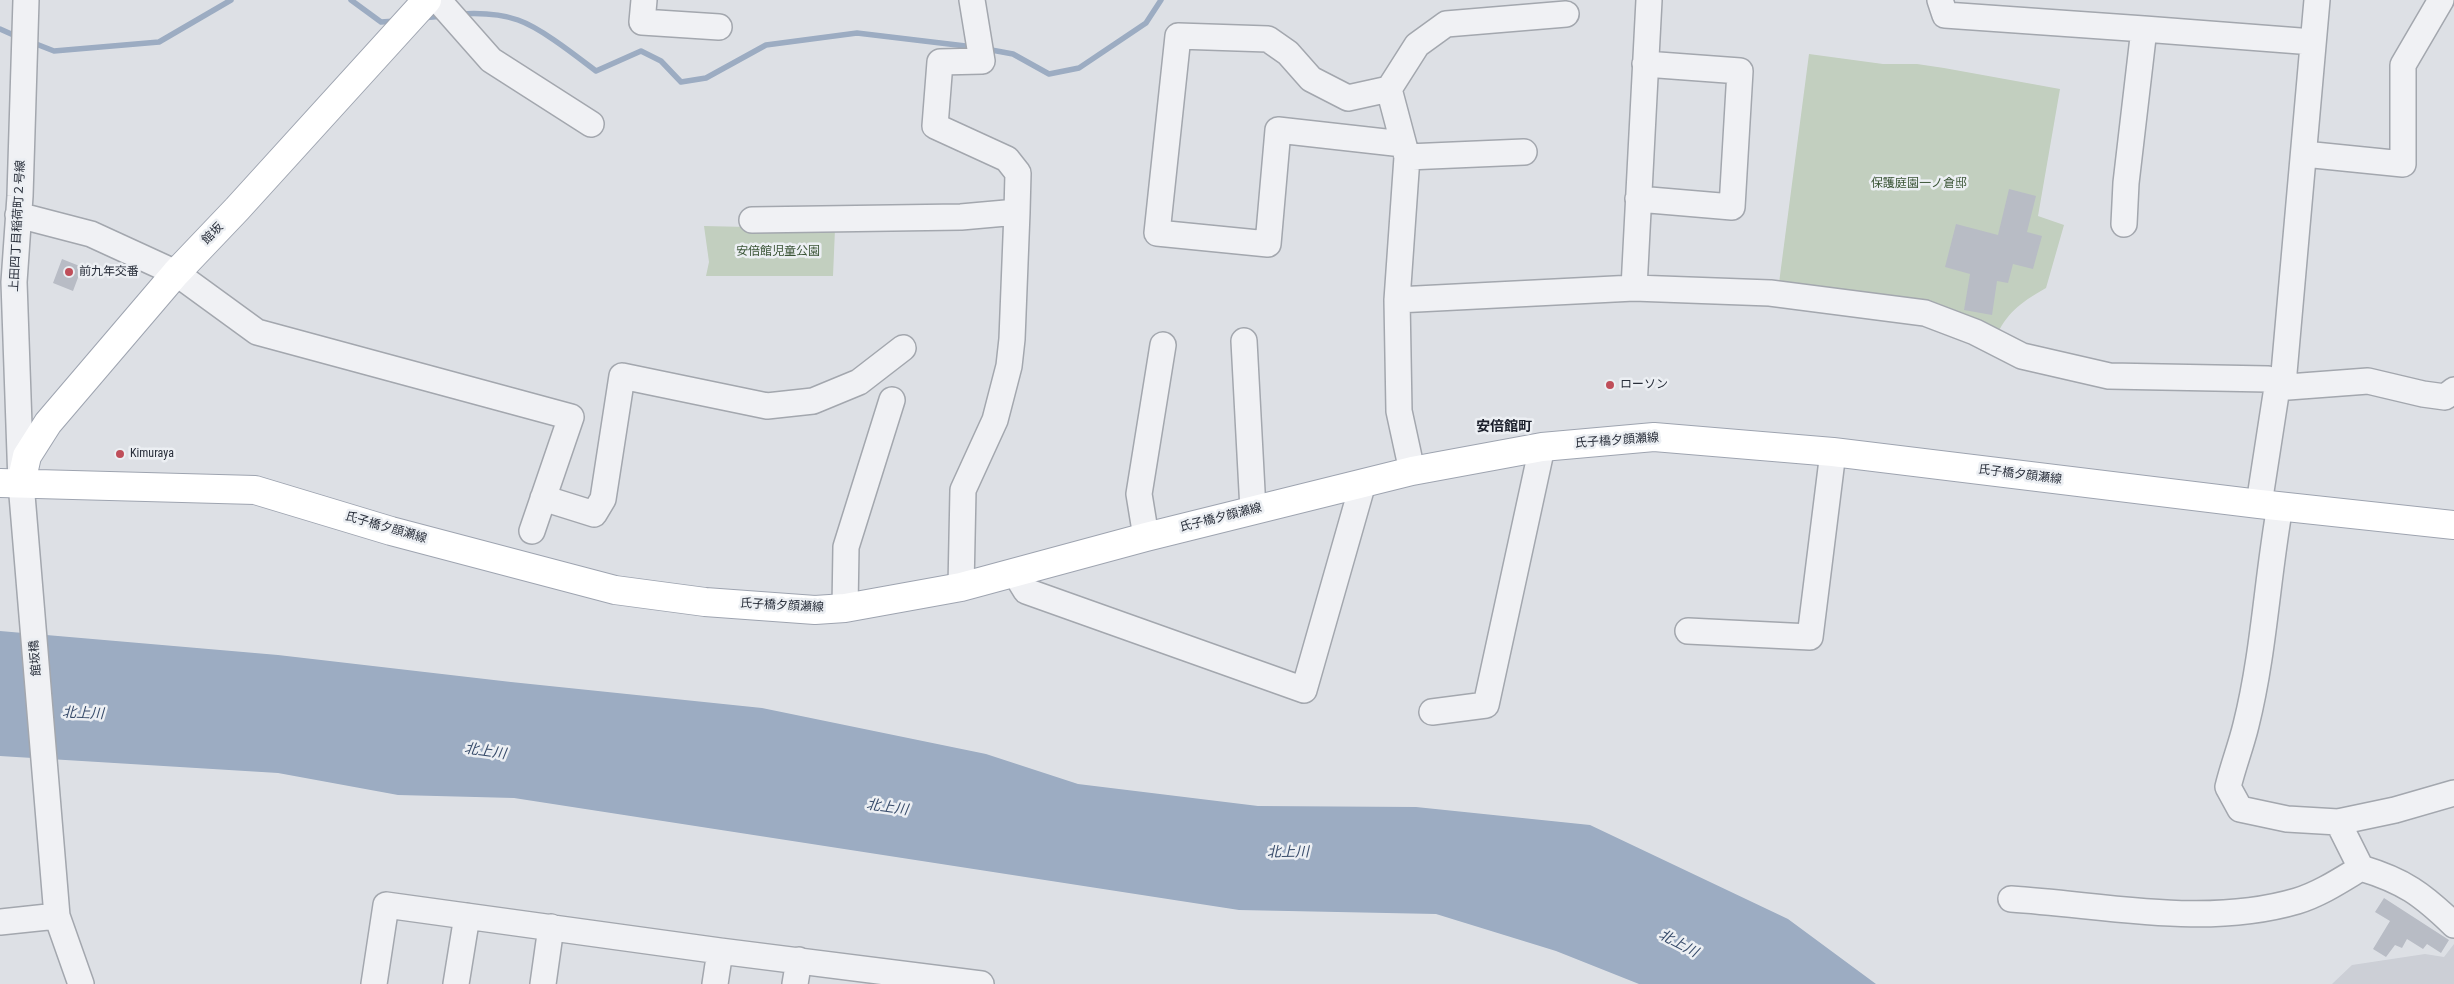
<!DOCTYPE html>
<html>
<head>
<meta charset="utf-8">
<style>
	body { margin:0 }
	canvas { display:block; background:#dde0e5 }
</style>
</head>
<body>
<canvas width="2454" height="984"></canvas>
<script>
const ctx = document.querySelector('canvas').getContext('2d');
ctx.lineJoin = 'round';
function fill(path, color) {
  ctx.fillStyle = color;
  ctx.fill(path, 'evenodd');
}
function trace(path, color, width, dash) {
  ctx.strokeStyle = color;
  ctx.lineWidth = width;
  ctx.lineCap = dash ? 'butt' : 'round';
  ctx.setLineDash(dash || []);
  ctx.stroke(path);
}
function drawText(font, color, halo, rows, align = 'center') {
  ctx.font = font + ' "Roboto Condensed","Noto Sans JP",sans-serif';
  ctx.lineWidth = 5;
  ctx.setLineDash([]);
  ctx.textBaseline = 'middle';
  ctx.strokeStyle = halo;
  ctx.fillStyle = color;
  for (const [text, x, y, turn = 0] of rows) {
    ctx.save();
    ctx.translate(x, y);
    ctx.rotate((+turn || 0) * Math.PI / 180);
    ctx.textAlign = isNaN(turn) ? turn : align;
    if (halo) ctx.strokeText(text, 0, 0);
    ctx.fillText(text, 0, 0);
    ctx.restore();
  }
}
const built = new Path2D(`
	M 2454,944 L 2454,984 L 2332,984 L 2352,965 L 2425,954 L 2444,957 Z`);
const green = new Path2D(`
	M 1809,54 L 1883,64 L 1917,64 L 1944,68 L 2060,89 L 2038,216 L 2064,225 L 2046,288 C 2025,300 2008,311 1998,333 L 1779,283 Z
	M 704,226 L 835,229 L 833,276 L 706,276 L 709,262 Z`);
const water = new Path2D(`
	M 0,631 L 278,655 L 511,682 L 762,708 L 986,754 L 1078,784 L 1258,806 L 1416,807 L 1590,825 L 1788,919 L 1876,984 L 1639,984 L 1556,951 L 1436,914 L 1239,910 L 514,798 L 398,795 L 278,773 L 0,756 Z`);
const stream = new Path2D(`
	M 351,0 L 381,22 L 396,21
	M 460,14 C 477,13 501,14 518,20 C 541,28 575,55 596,71 L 641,51 L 661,61 L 681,82 L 706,78 L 766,45 L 857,33 L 974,47
	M 422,18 L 443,16
	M 0,29 L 18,37
	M 31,42 L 54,51 L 159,42 L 231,0
	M 986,49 L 1013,54 L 1049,74 L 1079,68 L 1146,23 L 1161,0`);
const building = new Path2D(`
	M 2009,189 L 2036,196 L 2027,232 L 2042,236 L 2033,269 L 2013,264 L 2008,283 L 1997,281 L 1992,315 L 1964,310 L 1970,274 L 1945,267 L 1956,224 L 1998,235 Z
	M 62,259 L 82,267 L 73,291 L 53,283 Z
	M 2384,898 L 2449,940 L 2441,953 L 2427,944 L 2423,949 L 2407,939 L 2402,948 L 2395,945 L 2386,957 L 2373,949 L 2390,921 L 2375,912 Z`);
const minor = new Path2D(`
	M 26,0 L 20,196 L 14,282 L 21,483 L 57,916 L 81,984
	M 438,0 L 491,60 L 591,124
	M 644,0 L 642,22 L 719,27
	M 972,0 L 982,61 L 940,62 L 935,126 L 1007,159 L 1018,173 L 1017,212
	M 1940,0 L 1945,15 L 2144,29
	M 1389,89 L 1407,157 L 1397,300
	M 1403,144 L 1278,130 L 1268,244 L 1157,233 L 1178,36 L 1268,39 L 1288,53 L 1311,79 L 1348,98 L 1389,89 L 1417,45 L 1446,24 L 1566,14
	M 2304,154 L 2403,164 L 2403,65 L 2441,0
	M 1407,157 L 1524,152
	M 1638,199 L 1732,207 L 1740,71 L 1645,64
	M 18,215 L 91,234 L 176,273 L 257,332 L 571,417 L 532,531
	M 752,220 L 961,217 L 1017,212 L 1012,339 L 1009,366 L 995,420 L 963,490 L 961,587
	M 2124,224 L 2126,183 L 2144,29 L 2313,42
	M 1634,288 L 1649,0
	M 1244,341 L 1253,510
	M 1412,471 L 1399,411 L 1397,300 L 1634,288 L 1770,293 L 1925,313 L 1975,332 L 2022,356 L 2109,376 L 2268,379 L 2288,387 L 2368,381 L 2423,394 L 2445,397 L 2454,390
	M 543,498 L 594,514 L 603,499 L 622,376 L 767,406 L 813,401 L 859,382 L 903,348
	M 2259,504 L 2276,394 L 2284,373 L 2317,0
	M 2280,506 C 2267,579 2264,653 2246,725 C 2241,746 2233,766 2228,787 L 2240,809 L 2287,819 L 2338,822 L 2395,810 L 2454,793
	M 1146,537 L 1139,494 L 1163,345
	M 1015,573 L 1026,591 L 1304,690 L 1363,483
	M 845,608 L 846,547 L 892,400
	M 1688,631 L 1810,637 L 1833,452
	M 1432,712 L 1486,705 L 1542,447
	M 2338,822 L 2361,868 C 2404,881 2422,894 2454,925
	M 2011,899 C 2105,905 2205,928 2297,901 C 2320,894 2341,880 2361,868
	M 0,922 L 57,916
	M 374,984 L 386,905 L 720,951 L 981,984
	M 456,984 L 467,916
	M 543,984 L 551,927
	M 715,984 L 720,951
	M 795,984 L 799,960`);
const major = new Path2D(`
	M 0,483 L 255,490 L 391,531 L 615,590 L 705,602 L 815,610 L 845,608 L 961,587 L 1146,537 L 1412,471 L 1542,447 L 1654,437 L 1833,452 L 2259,504 L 2454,525
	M 21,483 L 27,456 L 48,423 L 176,273 L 237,209 L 427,0`);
const markers = [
	[69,272,5,"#bf4e59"],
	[1610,385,5,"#bf4e59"],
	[120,454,5,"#bf4e59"]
];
const parkNames = [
	["保護庭園一ノ倉邸",1919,184],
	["安倍館児童公園",778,252]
];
const streetNames = [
	["上田四丁目稲荷町２号線",18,226,-87],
	["館坂",213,234,-46],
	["氏子橋夕顔瀬線",1617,441,-4],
	["氏子橋夕顔瀬線",2020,475,7],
	["氏子橋夕顔瀬線",1221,518,-14],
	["氏子橋夕顔瀬線",386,528,16],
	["氏子橋夕顔瀬線",782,606,3],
	["館坂橋",36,658,-95]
];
const poiNames = [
	["前九年交番",79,272],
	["ローソン",1620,385],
	["Kimuraya",130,454]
];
const neighbourhoodNames = [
	["安倍館町",1504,427]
];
const waterNames = [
	["北上川",83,714,2],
	["北上川",485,752,8],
	["北上川",887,808,8],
	["北上川",1288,853,-1],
	["北上川",1678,944,28]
];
fill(built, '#cccfd6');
fill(green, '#c2cfbf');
fill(water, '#9cacc2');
trace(stream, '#9cacc2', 5.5);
fill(building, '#b8bcc5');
trace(minor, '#a3a7ae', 28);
trace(major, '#9ea4b0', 30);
trace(minor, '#f0f1f4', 25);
trace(major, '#fff', 28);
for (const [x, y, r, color] of markers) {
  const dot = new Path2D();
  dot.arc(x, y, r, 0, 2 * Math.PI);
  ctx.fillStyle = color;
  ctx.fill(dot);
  trace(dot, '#eceff3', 2);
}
drawText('12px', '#3b5537', '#eceff3', parkNames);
drawText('12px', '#282e3a', '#eceff3', streetNames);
drawText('12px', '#282e3a', '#eceff3', poiNames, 'left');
drawText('bold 14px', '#1b1f2b', '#eceff3', neighbourhoodNames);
drawText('italic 14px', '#374b6a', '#eceff3', waterNames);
</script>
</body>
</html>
